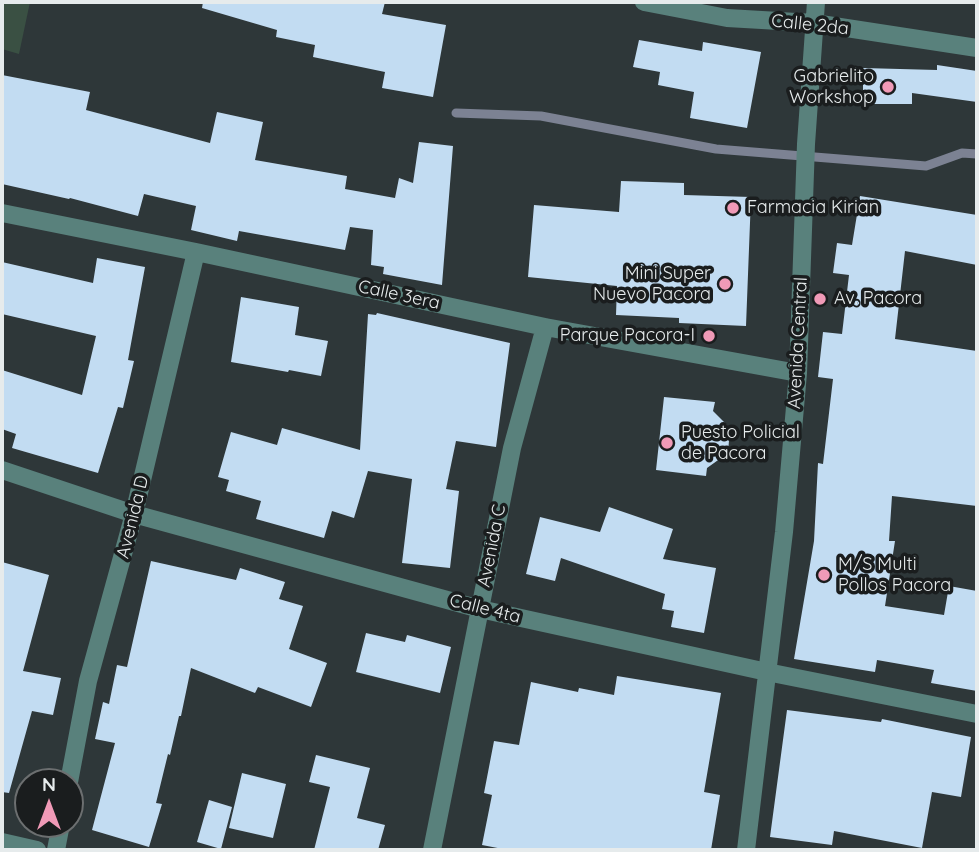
<!DOCTYPE html>
<html>
<head>
<meta charset="utf-8">
<style>
	body { margin:0 }
	#map { position:relative; width:979px; height:852px; overflow:hidden; background:#2e3739; font-family:Quicksand,sans-serif }
	canvas { display:block }
	.frame { position:absolute; inset:0; border:4px solid #e6ebec; pointer-events:none }
	.north { position:absolute; left:14px; top:768px; width:70px; height:70px; box-sizing:border-box; background:#1a1d1e; border:2px solid #6c6f70; border-radius:50%; rotate:0deg; font-size:19px; font-weight:700; line-height:28px; text-align:center; color:#e6ebec }
	.north::after { content:''; display:block; margin:auto; width:24px; height:32px; background:#f09ab7; clip-path:polygon(50% 0,100% 100%,50% 72%,0 100%) }
</style>
</head>
<body>
<div id="map">
<canvas width="979" height="852"></canvas>
<div class="frame"></div>
<div class="north">N</div>
</div>
<script>
const ctx = document.querySelector('canvas').getContext('2d');
ctx.lineJoin = 'round';
function fill(path, color) {
  ctx.fillStyle = color;
  ctx.fill(path, 'evenodd');
}
function trace(path, color, width, dash) {
  ctx.strokeStyle = color;
  ctx.lineWidth = width;
  ctx.lineCap = dash ? 'butt' : 'round';
  ctx.setLineDash(dash || []);
  ctx.stroke(path);
}
function drawText(font, color, halo, rows, align = 'center') {
  ctx.font = font + ' Quicksand,sans-serif';
  ctx.lineWidth = 7;
  ctx.setLineDash([]);
  ctx.textBaseline = 'middle';
  ctx.strokeStyle = halo;
  ctx.fillStyle = color;
  for (const [text, x, y, turn = 0] of rows) {
    ctx.save();
    ctx.translate(x, y);
    ctx.rotate((+turn || 0) * Math.PI / 180);
    ctx.textAlign = isNaN(turn) ? turn : align;
    if (halo) ctx.strokeText(text, 0, 0);
    ctx.fillText(text, 0, 0);
    ctx.restore();
  }
}
const green = new Path2D(`
	M 2,2 L 30,2 L 19,54 L 2,49 Z`);
const stream = new Path2D(`
	M 456,113 L 541,116 L 716,149 L 926,166 L 962,153 L 977,154`);
const building = new Path2D(`
	M 203,2 L 385,2 L 382,14 L 446,25 L 433,97 L 382,88 L 385,72 L 313,57 L 315,45 L 276,37 L 277,30 L 202,8 Z
	M 639,40 L 702,51 L 703,42 L 761,52 L 747,128 L 690,118 L 694,92 L 658,85 L 660,72 L 633,67 Z
	M 937,65 L 977,71 L 977,102 L 912,93 L 912,104 L 863,104 L 863,68 L 937,70 Z
	M 2,75 L 90,92 L 86,110 L 210,143 L 217,112 L 263,122 L 255,160 L 347,176 L 345,189 L 395,198 L 399,178 L 413,183 L 419,142 L 453,146 L 442,285 L 383,274 L 384,267 L 371,265 L 373,230 L 350,227 L 345,250 L 239,231 L 237,241 L 191,230 L 196,206 L 144,194 L 138,216 L 70,198 L 69,199 L 2,184 Z
	M 621,181 L 684,183 L 684,195 L 751,197 L 746,326 L 679,323 L 679,318 L 616,315 L 617,286 L 528,277 L 534,205 L 619,212 Z
	M 860,196 L 977,215 L 977,265 L 905,251 L 895,339 L 977,351 L 977,506 L 892,496 L 889,541 L 895,541 L 885,606 L 944,615 L 949,586 L 977,591 L 977,691 L 931,683 L 934,670 L 877,660 L 875,672 L 794,659 L 814,541 L 818,463 L 823,464 L 833,379 L 818,377 L 823,332 L 842,334 L 849,275 L 833,273 L 837,243 L 852,245 Z
	M 97,258 L 145,267 L 128,360 L 134,361 L 123,408 L 118,407 L 98,473 L 12,448 L 16,434 L 2,429 L 2,370 L 82,395 L 96,336 L 2,314 L 2,262 L 93,283 Z
	M 241,297 L 299,307 L 295,335 L 328,341 L 321,376 L 289,370 L 288,372 L 231,362 Z
	M 377,313 L 510,343 L 496,447 L 456,441 L 446,489 L 459,491 L 450,568 L 402,563 L 412,479 L 368,471 L 354,518 L 332,511 L 324,538 L 256,519 L 261,501 L 226,491 L 229,480 L 218,477 L 231,432 L 277,445 L 282,428 L 360,450 L 368,314 L 376,315 Z
	M 664,397 L 715,402 L 713,411 L 730,428 L 728,453 L 707,468 L 706,476 L 656,470 Z
	M 609,507 L 673,529 L 663,559 L 716,568 L 704,633 L 671,627 L 674,611 L 662,609 L 665,594 L 561,558 L 555,581 L 526,574 L 540,517 L 600,532 Z
	M 151,561 L 236,580 L 240,568 L 285,582 L 279,599 L 303,606 L 289,649 L 327,663 L 311,707 L 258,687 L 255,693 L 191,668 L 181,716 L 179,716 L 170,755 L 168,754 L 156,803 L 162,804 L 149,847 L 92,830 L 115,743 L 95,739 L 103,702 L 109,704 L 117,665 L 127,667 Z
	M 2,562 L 49,575 L 23,671 L 61,678 L 53,715 L 32,711 L 9,793 L 2,792 Z
	M 366,633 L 405,642 L 407,635 L 451,647 L 440,693 L 356,672 Z
	M 617,676 L 721,693 L 704,792 L 720,795 L 711,850 L 508,850 L 482,845 L 492,795 L 484,793 L 494,741 L 519,745 L 531,682 L 578,692 L 579,688 L 614,695 Z
	M 787,710 L 881,722 L 882,719 L 971,737 L 961,797 L 932,792 L 922,848 L 834,831 L 832,845 L 770,837 Z
	M 316,755 L 370,768 L 357,818 L 385,825 L 378,850 L 314,850 L 330,787 L 309,782 Z
	M 242,773 L 286,784 L 273,838 L 229,828 Z
	M 209,800 L 232,807 L 221,849 L 197,842 Z`);
const minor = new Path2D(`
	M 644,2 L 727,18 L 814,23 L 977,48
	M 2,213 L 196,252 L 545,327 L 798,373
	M 2,470 L 134,514 L 480,609 L 767,672 L 977,714
	M 69,782 L 88,681 L 134,514 L 196,252
	M 2,842 L 37,850
	M 56,850 L 61,824
	M 432,850 L 512,448 L 545,327
	M 746,850 L 784,532 L 798,373 L 806,144 L 816,2`);
const markers = [
	[888,87,7,"#f09ab7"],
	[733,208,7,"#f09ab7"],
	[725,284,7,"#f09ab7"],
	[820,299,7,"#f09ab7"],
	[709,336,7,"#f09ab7"],
	[667,443,7,"#f09ab7"],
	[824,575,7,"#f09ab7"]
];
const streetNames = [
	["Calle 2da",810,25,6],
	["Calle 3era",399,295,12],
	["Avenida Central",798,343,-87],
	["Avenida D",133,517,-76],
	["Avenida C",492,546,-79],
	["Calle 4ta",485,609,14]
];
const poiNames = [
	["Gabrielito",874,77,"right"],
	["Workshop",874,98,"right"],
	["Farmacia Kirian",747,208],
	["Mini Super",711,274,"right"],
	["Nuevo Pacora",711,295,"right"],
	["Av. Pacora",834,299],
	["Parque Pacora-I",695,336,"right"],
	["Puesto Policial",681,433],
	["de Pacora",681,454],
	["M/S Multi",838,565],
	["Pollos Pacora",838,586]
];
fill(green, '#3a5043');
trace(stream, '#7c8293', 9);
fill(building, '#c2dcf2');
trace(minor, '#59817c', 18);
for (const [x, y, r, color] of markers) {
  const dot = new Path2D();
  dot.arc(x, y, r, 0, 2 * Math.PI);
  ctx.fillStyle = color;
  ctx.fill(dot);
  trace(dot, '#1a1d1e', 2.5);
}
drawText('18px', '#e6ebec', '#1a1d1e', streetNames);
drawText('18px', '#e6ebec', '#1a1d1e', poiNames, 'left');
</script>
</body>
</html>
